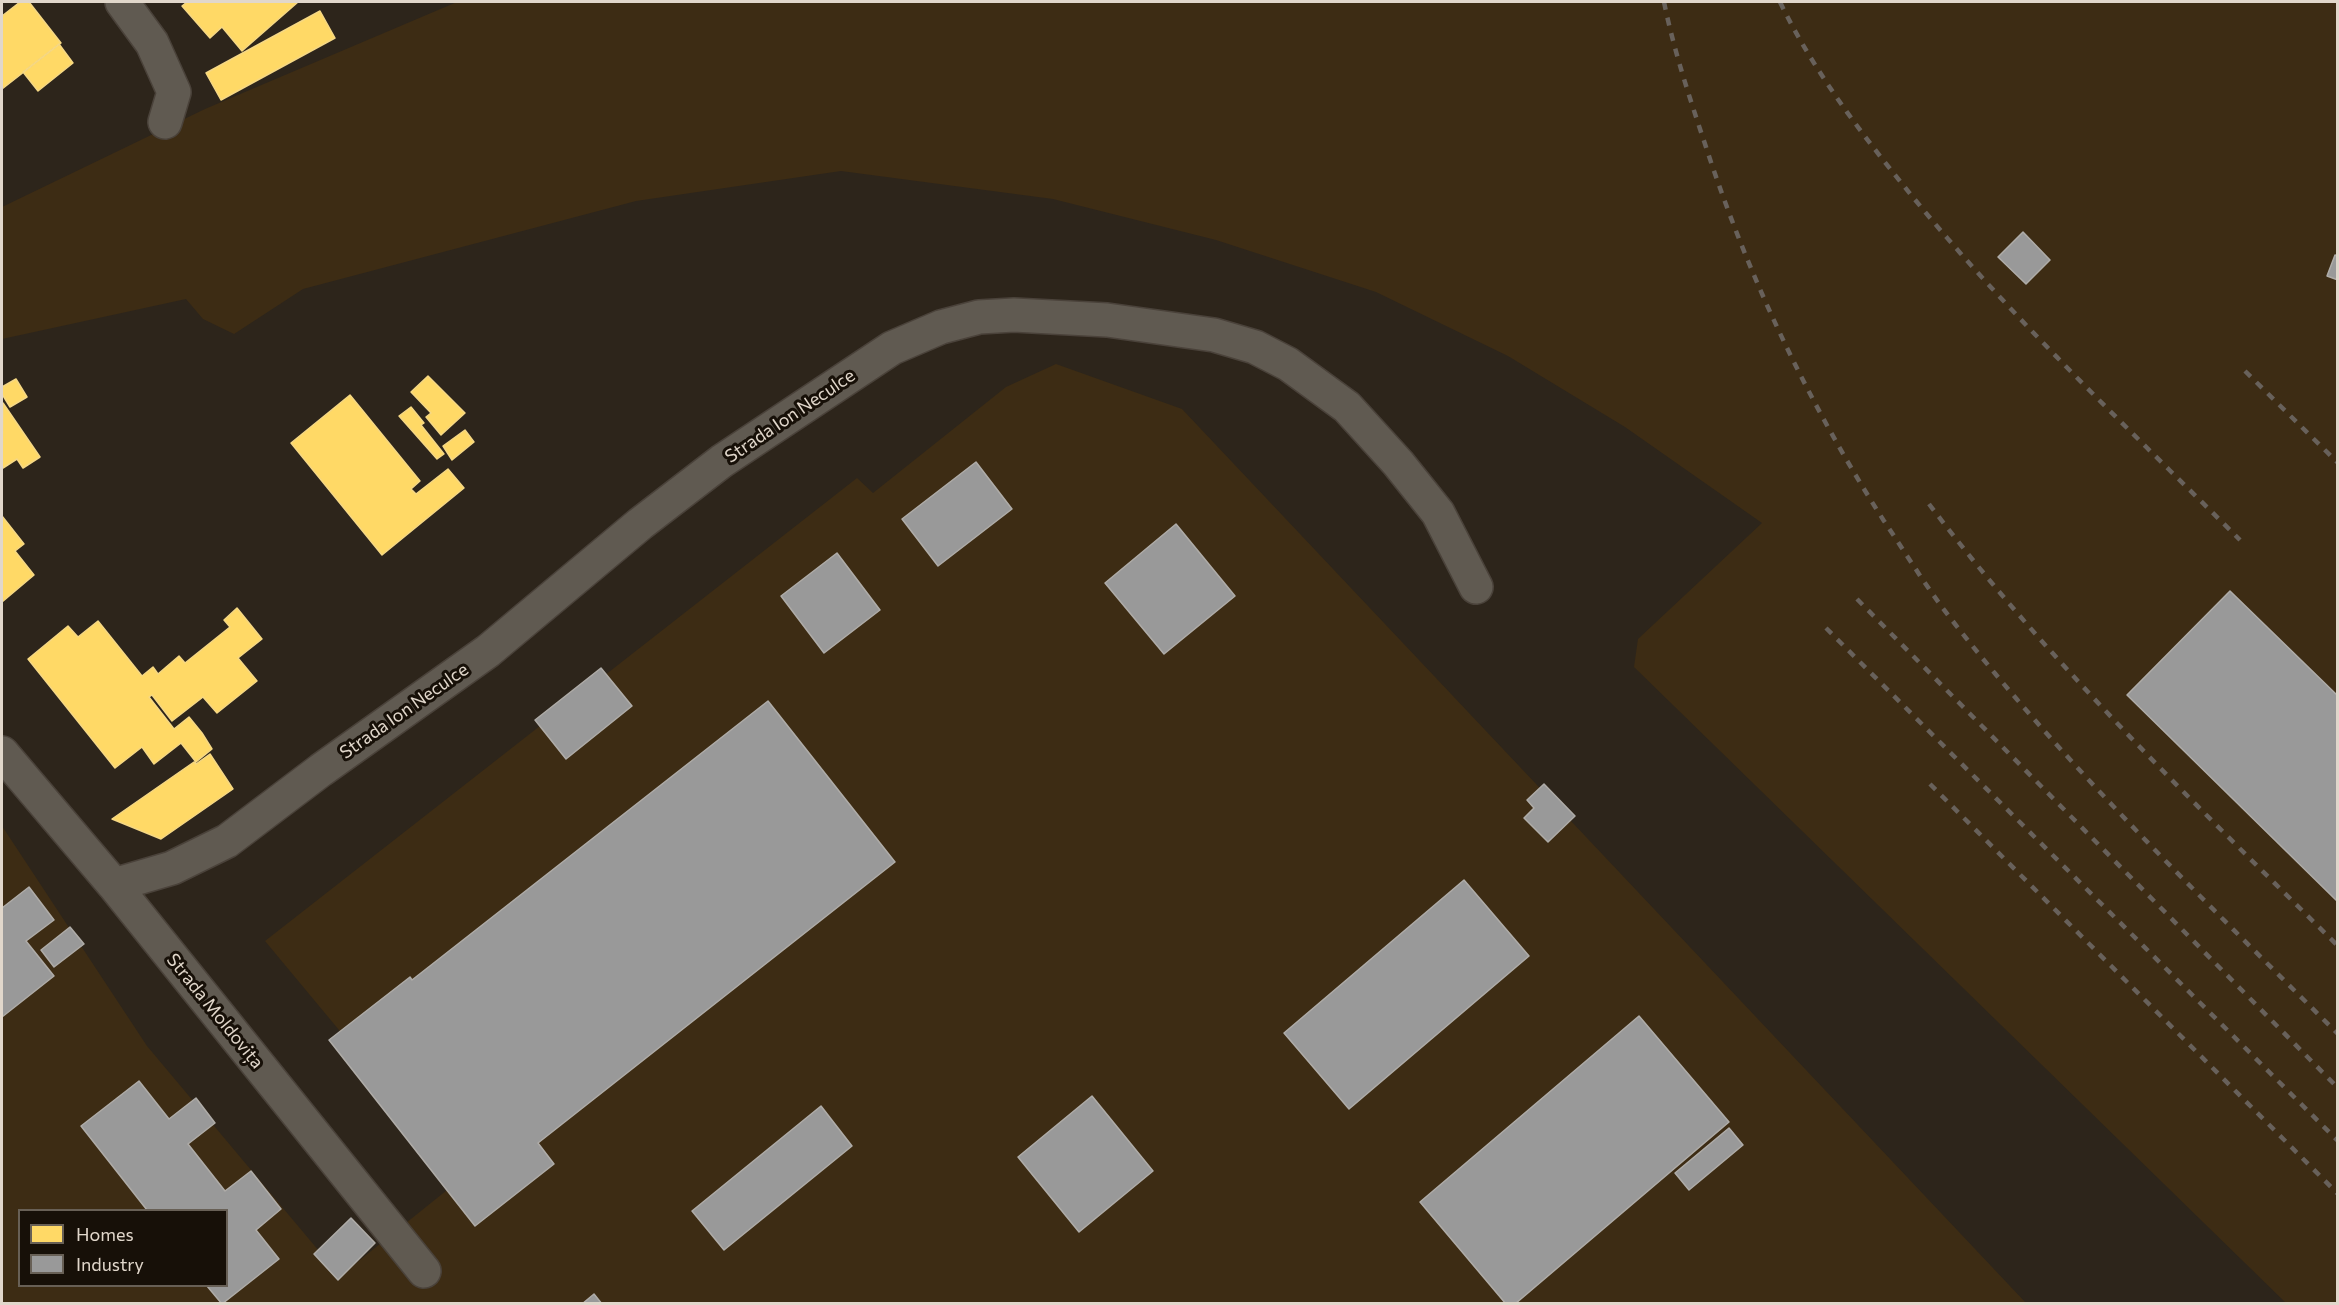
<!DOCTYPE html>
<html>
<head>
<meta charset="utf-8">
<style>
	body { margin:0 }
	#map { position:relative; width:2339px; height:1305px; overflow:hidden; background:#2d251b; font-family:Commissioner,sans-serif }
	canvas { display:block }
	.frame { position:absolute; inset:0; border:3px solid #e1d7cb; pointer-events:none }
	.legend { position:absolute; left:18px; top:1209px; width:210px; height:78px; box-sizing:border-box; background:#171008; border:2px solid #686056; margin:0; padding:8px 10px; list-style:none; font-size:18px; color:#e1d7cb }
	.legend li { display:flex; align-items:center; gap:12px; height:30px }
	.legend b { width:30px; border:2px solid #686056 }
</style>
</head>
<body>
<div id="map">
<canvas width="2339" height="1305"></canvas>
<div class="frame"></div>
<ul class="legend">
<li><b style="height:16px;background:#ffd966"></b>Homes</li>
<li><b style="height:16px;background:#999"></b>Industry</li>
</ul>
</div>
<script>
const ctx = document.querySelector('canvas').getContext('2d');
ctx.lineJoin = 'round';
function fill(path, color) {
  ctx.fillStyle = color;
  ctx.fill(path, 'evenodd');
}
function trace(path, color, width, dash) {
  ctx.strokeStyle = color;
  ctx.lineWidth = width;
  ctx.lineCap = dash ? 'butt' : 'round';
  ctx.setLineDash(dash || []);
  ctx.stroke(path);
}
function drawText(font, color, halo, rows, align = 'center') {
  ctx.font = font + ' Commissioner,sans-serif';
  ctx.lineWidth = 6;
  ctx.setLineDash([]);
  ctx.textBaseline = 'middle';
  ctx.strokeStyle = halo;
  ctx.fillStyle = color;
  for (const [text, x, y, turn = 0] of rows) {
    ctx.save();
    ctx.translate(x, y);
    ctx.rotate((+turn || 0) * Math.PI / 180);
    ctx.textAlign = isNaN(turn) ? turn : align;
    if (halo) ctx.strokeText(text, 0, 0);
    ctx.fillText(text, 0, 0);
    ctx.restore();
  }
}
const built = new Path2D(`
	M 457,2 L 2337,2 L 2337,1303 L 2286,1303 L 1634,667 L 1638,639 L 1762,523 L 1625,427 L 1508,356 L 1376,292 L 1216,240 L 1053,199 L 841,171 L 636,201 L 303,289 L 234,334 L 203,319 L 186,299 L 2,339 L 2,207 L 205,109 Z
	M 1056,364 L 1182,409 L 2026,1303 L 2,1303 L 2,826 L 147,1046 L 340,1276 L 462,1178 L 265,941 L 857,478 L 873,493 L 1006,387 ZM 20,1210 L 226,1210 L 226,1286 L 20,1286 Z`);
const homes = new Path2D(`
	M 20,2 L 29,2 L 61,43 L 2,89 L 2,16 Z
	M 187,2 L 298,2 L 242,51 L 222,27 L 210,38 L 182,6 Z
	M 320,11 L 335,38 L 221,100 L 206,73 Z
	M 59,44 L 73,63 L 38,91 L 23,72 Z
	M 428,376 L 465,413 L 441,435 L 426,417 L 431,413 L 411,392 Z
	M 16,379 L 27,397 L 10,407 L 2,394 L 2,387 Z
	M 350,395 L 420,481 L 411,489 L 416,494 L 448,469 L 464,488 L 382,555 L 291,443 Z
	M 3,403 L 40,457 L 23,468 L 17,459 L 3,468 L 2,465 Z
	M 411,407 L 424,423 L 421,425 L 444,454 L 437,459 L 399,416 Z
	M 465,430 L 474,442 L 452,460 L 443,446 Z
	M 2,516 L 24,544 L 15,551 L 34,575 L 2,602 Z
	M 237,608 L 262,639 L 238,658 L 257,681 L 217,713 L 203,697 L 172,721 L 152,695 L 149,697 L 174,729 L 189,717 L 202,733 L 212,749 L 196,762 L 181,743 L 154,764 L 142,747 L 115,768 L 28,659 L 68,626 L 78,637 L 98,621 L 142,676 L 153,667 L 158,674 L 179,656 L 185,663 L 230,627 L 224,620 Z
	M 210,754 L 233,789 L 161,839 L 112,819 L 194,762 L 196,764 Z`);
const industry = new Path2D(`
	M 2023,232 L 2050,260 L 2026,284 L 1998,257 Z
	M 2335,255 L 2338,256 L 2338,280 L 2327,276 Z
	M 976,462 L 1012,509 L 938,566 L 902,519 Z
	M 1176,524 L 1235,596 L 1164,654 L 1105,583 Z
	M 837,553 L 880,610 L 824,653 L 781,596 Z
	M 2230,591 L 2338,696 L 2338,902 L 2127,695 Z
	M 601,668 L 632,706 L 566,759 L 535,720 Z
	M 768,701 L 895,862 L 538,1143 L 554,1164 L 475,1226 L 329,1040 L 410,977 L 412,980 Z
	M 1544,784 L 1575,816 L 1548,842 L 1524,818 L 1534,808 L 1527,800 Z
	M 1464,880 L 1529,956 L 1349,1109 L 1284,1033 Z
	M 29,887 L 54,920 L 26,941 L 54,976 L 2,1017 L 2,908 Z
	M 70,927 L 84,944 L 54,967 L 41,950 Z
	M 1639,1016 L 1729,1122 L 1515,1304 L 1506,1304 L 1420,1202 Z
	M 139,1081 L 169,1119 L 196,1098 L 215,1123 L 188,1144 L 225,1191 L 251,1171 L 281,1209 L 256,1230 L 279,1259 L 222,1304 L 207,1286 L 226,1286 L 226,1210 L 147,1210 L 81,1126 Z
	M 1092,1096 L 1153,1171 L 1079,1232 L 1018,1157 Z
	M 821,1106 L 852,1146 L 724,1250 L 692,1211 Z
	M 1729,1128 L 1743,1145 L 1689,1190 L 1675,1173 Z
	M 351,1218 L 375,1243 L 338,1280 L 314,1254 Z
	M 594,1294 L 602,1304 L 582,1304 Z`);
const minor = new Path2D(`
	M 122,2 L 152,43 L 174,92 L 165,122
	M 2,753 L 114,885 L 424,1271
	M 114,885 L 172,868 L 227,841 L 321,770 L 488,651 L 640,524 L 722,461 L 892,348 L 941,327 L 979,317 L 1014,315 L 1107,320 L 1214,335 L 1255,347 L 1288,364 L 1347,407 L 1398,463 L 1438,513 L 1476,587`);
const rail = new Path2D(`
	M 1664,2 C 1674,51 1690,99 1706,147 C 1749,279 1809,404 1884,521 C 1905,552 1925,585 1948,615 C 2065,766 2203,899 2338,1034
	M 1780,2 C 1814,72 1863,136 1912,196 C 2012,319 2128,428 2240,540
	M 2245,371 L 2338,463
	M 1929,504 C 2050,664 2195,804 2338,946
	M 1857,599 L 2338,1088
	M 1826,628 L 2338,1141
	M 1930,784 L 2338,1194`);
const streetNames = [
	["Strada Ion Neculce",790,416,-34],
	["Strada Ion Neculce",404,711,-35],
	["Strada Moldovița",215,1011,51]
];
fill(built, '#3d2c14');
fill(homes, '#ffd966');
trace(homes, '#f6d884', 1.5);
fill(industry, '#999');
trace(industry, '#afaca8', 1.5);
trace(minor, '#4a423a', 36);
trace(minor, '#605a51', 33);
trace(rail, '#68615b', 4.5, [8, 8]);
drawText('18px', '#e1d7cb', '#171008', streetNames);
</script>
</body>
</html>
